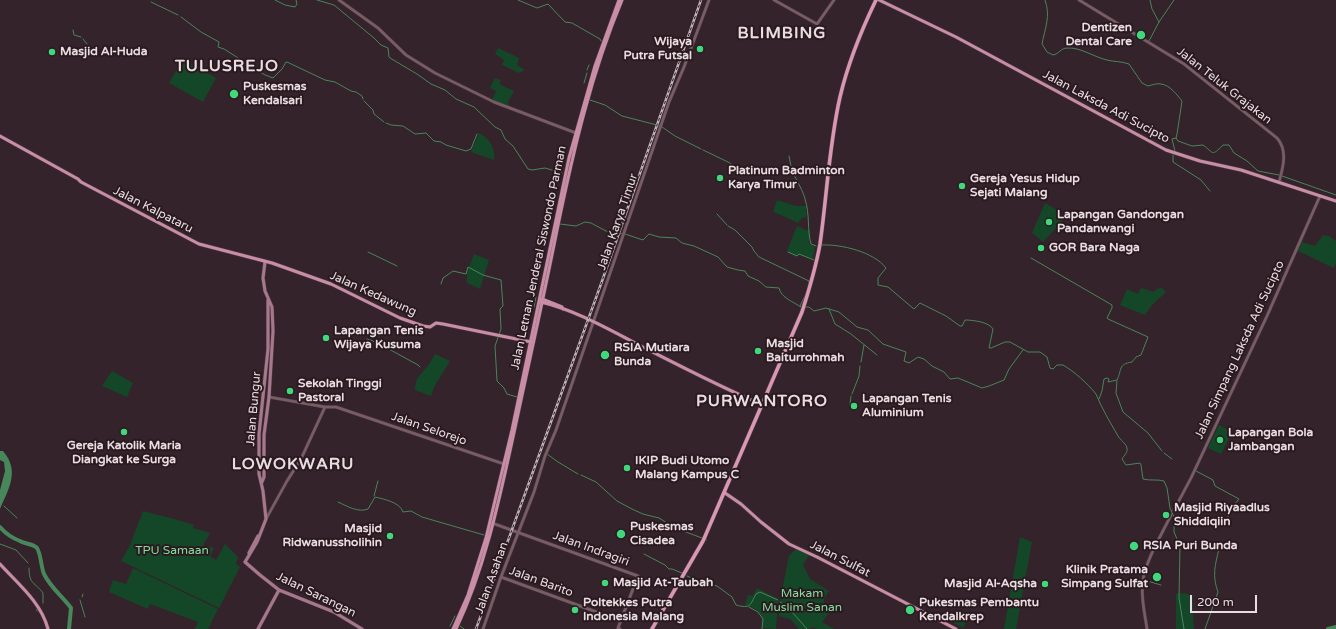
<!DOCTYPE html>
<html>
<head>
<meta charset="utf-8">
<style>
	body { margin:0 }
	#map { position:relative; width:1336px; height:629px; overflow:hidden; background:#34232a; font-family:"Varela Round",sans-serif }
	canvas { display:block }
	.scale { position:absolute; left:1190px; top:595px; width:67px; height:18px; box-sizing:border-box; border:2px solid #e9dde2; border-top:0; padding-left:5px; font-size:12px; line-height:14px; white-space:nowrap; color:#e9dde2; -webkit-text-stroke:3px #2a1a20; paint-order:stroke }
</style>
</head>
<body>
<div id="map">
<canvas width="1336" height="629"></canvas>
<div class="scale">200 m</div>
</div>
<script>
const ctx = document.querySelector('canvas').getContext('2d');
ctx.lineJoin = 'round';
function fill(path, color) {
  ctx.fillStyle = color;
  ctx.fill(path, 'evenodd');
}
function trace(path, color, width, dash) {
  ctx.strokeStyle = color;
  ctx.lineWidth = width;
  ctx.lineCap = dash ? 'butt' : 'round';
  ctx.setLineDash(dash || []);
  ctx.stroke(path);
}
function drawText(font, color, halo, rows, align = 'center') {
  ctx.font = font + ' "Varela Round",sans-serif';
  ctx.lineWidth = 4;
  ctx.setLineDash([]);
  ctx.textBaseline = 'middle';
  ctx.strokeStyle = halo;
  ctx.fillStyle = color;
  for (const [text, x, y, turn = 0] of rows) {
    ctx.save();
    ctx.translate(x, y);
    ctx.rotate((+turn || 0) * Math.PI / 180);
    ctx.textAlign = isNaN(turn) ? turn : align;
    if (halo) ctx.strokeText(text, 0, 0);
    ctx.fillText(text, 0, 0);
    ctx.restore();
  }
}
const green = new Path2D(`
	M 498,48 L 519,58 L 517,65 L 525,70 L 519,73 L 502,65 L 504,60 L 495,54 Z
	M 183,59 L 216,78 L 203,102 L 169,83 Z
	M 495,78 L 501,80 L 499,84 L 514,91 L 508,102 L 509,106 L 492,100 L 496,91 L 490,88 Z
	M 479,133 C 489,138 496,148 494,160 L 471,152 Z
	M 777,200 L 796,206 L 806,206 L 806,217 L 802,218 L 798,223 L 781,215 L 773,212 Z
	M 1045,203 L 1067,216 L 1043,242 L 1032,233 Z
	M 797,226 L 809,231 L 809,244 L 815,247 L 813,259 L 799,254 L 797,256 L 787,251 Z
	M 1323,235 L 1329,236 L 1336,241 L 1336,262 L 1334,268 L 1298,251 L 1302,242 L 1315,246 Z
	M 474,254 L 489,260 L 480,289 L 467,283 L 467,273 Z
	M 1141,288 L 1154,292 L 1157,289 L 1162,288 L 1166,292 L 1152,305 L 1145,315 L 1120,305 L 1127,289 L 1138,294 Z
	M 435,354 L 450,361 L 434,387 L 431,396 L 415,390 C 415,379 419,376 426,368 C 430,364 432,359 435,354 Z
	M 112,371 L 133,383 L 127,397 L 102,386 Z
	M 1219,425 L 1232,432 L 1221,454 L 1208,448 Z
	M 143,511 L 174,519 L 194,525 L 193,528 L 210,533 L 203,545 L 214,548 L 210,556 L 216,560 L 225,544 L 238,557 L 236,564 L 240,567 L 219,608 L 121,561 L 130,545 Z
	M 1020,537 L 1032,542 L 1016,629 L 1004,629 Z
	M 796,549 L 809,555 L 803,565 L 810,579 L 829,591 L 824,599 L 824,606 L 830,610 L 827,616 L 822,622 L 834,629 L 817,629 L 813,627 L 809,629 L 799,629 L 790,619 L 779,616 L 781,595 L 789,556 Z
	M 133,568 L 218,609 L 208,629 L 195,629 L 198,622 L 150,604 L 148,609 L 109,592 L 113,580 L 126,584 Z
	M 757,588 L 778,599 L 776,629 L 762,628 C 764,613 760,610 745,605 L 748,595 L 753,596 Z
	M 1185,593 L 1192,596 L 1194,629 L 1176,629 L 1176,594 Z
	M 943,612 L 966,617 L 964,628 L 942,617 Z`);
const water = new Path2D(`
	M 0,451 L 3,451 C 20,471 9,488 0,509 L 0,490 L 5,471 L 4,462 L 0,460 Z`);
const stream = new Path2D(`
	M 275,0 L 285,5 L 295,7 L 297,4 L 296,0
	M 317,0 L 334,5 L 374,38 L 381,45 L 388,48 L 389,57 L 390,58 L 417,74 L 431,84 L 445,90 L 456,99 L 474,107 L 495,127 L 501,130 L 505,139 L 513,146 L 528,169 L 532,170 L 545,168 L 562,173
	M 518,0 L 537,8 L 548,4 L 565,22 L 572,23 L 600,39 L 601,41
	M 1045,0 C 1051,16 1045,28 1042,44 L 1047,52 L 1053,55 C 1059,54 1061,48 1067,48 C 1080,47 1094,57 1107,60 C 1114,62 1121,61 1129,64 L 1142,83 L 1148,86 C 1152,85 1157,83 1161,84 C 1170,85 1177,95 1182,101 L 1177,134 L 1176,138 L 1178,141 L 1192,146 L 1203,145 C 1214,153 1211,157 1223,145 L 1229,145 L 1234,153 L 1247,161 L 1258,171 L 1279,175
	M 1150,0 L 1152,9 L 1159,22
	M 151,2 L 178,15
	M 181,17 L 201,32 L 219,42 L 218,47 L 224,49 L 265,75 L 273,78 L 282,69 L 286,62 L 287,62 L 325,80 L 335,82 L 351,91 L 356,92 L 362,96 L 363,99
	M 73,30 L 74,35 L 81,37
	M 83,39 L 87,44
	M 1149,41 L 1159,22 L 1174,0
	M 587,70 L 589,65
	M 584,83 L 587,73
	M 590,100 L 605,105 L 622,116 L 657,125
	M 364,101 L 373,110 L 374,114 L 384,122
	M 386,123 L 391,125 L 403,126 L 415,134 L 426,133 L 434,141 L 441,142 L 446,145 L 466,151 L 471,149 L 477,134
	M 658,126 L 659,126
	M 662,127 L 675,136 L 701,149
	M 703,150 L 728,162 L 738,168
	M 1175,151 L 1172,139 L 1176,138
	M 1173,155 L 1173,162 L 1201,180 L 1210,191
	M 789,156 L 791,166
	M 793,173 C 796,179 804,193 805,199 C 810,214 807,230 811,244 L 816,246
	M 1282,176 L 1336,195
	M 717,214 L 727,225
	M 560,224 L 576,226 L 585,222 L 591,223 L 606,231 L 622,234
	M 728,226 L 735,230 L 752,247 L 754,251 L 759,257 L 809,281 L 809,284
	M 625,234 L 643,240 L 649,234 L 659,237 L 676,238 L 682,243 L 694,246 L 718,257 L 727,267 L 738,270 L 745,271 L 748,276 L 759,281 L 766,287 L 779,288 C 781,298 794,302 801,307
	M 822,245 C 841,244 874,252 886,268 L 878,278 L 878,285 L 888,287 L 914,309 L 920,303 L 946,316 L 960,326 L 962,326 L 965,320 C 973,320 989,322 993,329 L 989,348 L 991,348 L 1005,342 L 1010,342 L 1028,352 L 1040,352 L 1047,357 L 1050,368 L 1053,369 L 1057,365 L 1063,365 C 1075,372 1087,383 1096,394 C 1102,409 1110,422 1118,436 C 1120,440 1126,443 1127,448 C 1128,453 1124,455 1122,459 L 1126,465 L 1140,463 L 1141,465 L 1143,479 C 1151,481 1157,479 1164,481 L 1167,488 L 1170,508 L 1174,517 L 1174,532 L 1180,546 L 1179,598 L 1184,629
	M 368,252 L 397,266
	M 788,252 L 797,256 L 799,254 L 814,260
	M 1031,258 L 1112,305 L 1112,308 L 1107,318 L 1108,319 L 1148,337 L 1141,355 L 1136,357 L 1132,362 C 1118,364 1122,370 1117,380 L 1108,382 L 1109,379 L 1107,378 L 1104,379 L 1102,391 L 1099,399
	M 441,284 L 443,278 L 453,271 L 466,274 L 468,267 L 483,275 L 501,280 L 503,306 L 500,309 L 501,329 L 495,346 L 497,381 L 504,388 L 507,394 L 517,397
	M 800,306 L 805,296
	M 534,307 L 536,297
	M 804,307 L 809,307 L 814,311 L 826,308 L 839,312 L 857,327 L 868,330 L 883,344 L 906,352 L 904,361 L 909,363 L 918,357 L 924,359 L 932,366 L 944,372 L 950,379 L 958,378 L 982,388 L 989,386 L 1004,380 L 1009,369 L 1023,350
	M 829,309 L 835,324 L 851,334 L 877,355
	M 367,339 L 373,341 L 379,347 L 387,348 L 418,365 L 420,367
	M 861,362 L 864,345
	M 1117,381 L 1116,393 L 1123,412 L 1148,433 L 1162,451
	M 852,394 L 859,376 L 860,366
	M 850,405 L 851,396
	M 1164,453 L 1172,459
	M 547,454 L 558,462 L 578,474
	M 1196,471 L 1213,480 L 1215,486 L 1239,499 L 1234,505
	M 581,475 L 596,482 L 617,501 L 632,509 L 643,514 L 659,518 L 675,528 L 702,538
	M 374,496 L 378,481
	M 338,502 C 347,506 358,513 368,509 L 375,497 C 383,499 400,502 403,512 L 411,511 L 422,517 L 484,535
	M 4,506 L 17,518
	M 1224,524 L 1232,509
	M 706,539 L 706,540
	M 0,544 L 16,550 L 28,563
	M 644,554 L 665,565 L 669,569 L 672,569 L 682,573
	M 29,568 C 29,585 35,582 43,593 L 43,603
	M 687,576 L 701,582 L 717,586 L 732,597 L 736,605 C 751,609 750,605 756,594 L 760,592 L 778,600
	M 1144,580 L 1161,585
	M 82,597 L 83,594
	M 80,600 L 85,617
	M 780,602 L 783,604 L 784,608 L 793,613 L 807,629
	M 749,607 L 758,612 L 763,619 L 762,629
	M 37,609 L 37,611
	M 450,626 L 455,616
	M 460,626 L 464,629
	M 1205,629 L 1218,592 C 1212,576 1215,565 1219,549`);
const river = new Path2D(`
	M 0,527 C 5,533 12,538 20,541 C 25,544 34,544 37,548 C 41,554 41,567 44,574 C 51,588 62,596 71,608 L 69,629
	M 1328,629 L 1336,627`);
const tertiary = new Path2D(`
	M 339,0 L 378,28 L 406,55 L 435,73 L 494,102 L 576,133
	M 774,0 L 817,24 L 834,0
	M 1079,0 L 1184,64 L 1277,138 C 1288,150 1283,168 1279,182
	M 269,397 L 325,407 L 336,407 L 504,464
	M 1174,510 L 1191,478 L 1267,316 L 1320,196
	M 266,519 L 287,481 L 301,459 L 325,407
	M 492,523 L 638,576 L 618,628 L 620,629
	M 501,577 L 621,621
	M 483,629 L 501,577 L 534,492 L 545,456 L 556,430 L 669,102 L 684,67 L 709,0
	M 1147,629 C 1145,614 1140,595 1143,580 C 1146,560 1162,534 1171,515`);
const secondary = new Path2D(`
	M 262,482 L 264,477 L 264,435 L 269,397 L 273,331 L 272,307 L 265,291 L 263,278 L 265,262
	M 249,553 L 258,536
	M 245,562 L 257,542 L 266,519 L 263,491 L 259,474 L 259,434 L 268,349 L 268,300
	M 245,562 L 260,575 L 279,590 L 334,612 L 362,629
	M 258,629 L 279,590`);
const primary = new Path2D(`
	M 879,0 L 956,37 L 1166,150 L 1200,161 L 1241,170 L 1336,201
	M 0,136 L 78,179 L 81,182 L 199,244 L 272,263 L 331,284 L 400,318 L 423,326 L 430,327 L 436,323 L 443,324 L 531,342
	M 542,299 L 562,307 L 563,309
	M 541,302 C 575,310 608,329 639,345 C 680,366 720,387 763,405
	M 725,493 L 741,504 L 761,522 L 789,544 L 817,557 L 956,629
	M 0,564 C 18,584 41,602 48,629
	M 453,629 L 468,595 L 486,538 L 512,430 L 569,158 L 595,66 L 619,0
	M 456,629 C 486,566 500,496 515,428 C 529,362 544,296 557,230 C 573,152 591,74 622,0`);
const trunk = new Path2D(`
	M 652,629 L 703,541 L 802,312 C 809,290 816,267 820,244 C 827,195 829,145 840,97 C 848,63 861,31 876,0`);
const rail = new Path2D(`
	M 476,629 L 601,284 L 701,0`);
const markers = [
	[1141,35,5,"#41d77c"],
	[700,49,4,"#41d77c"],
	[52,52,4,"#41d77c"],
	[234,94,5,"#41d77c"],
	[720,178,4,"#41d77c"],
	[962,186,4,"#41d77c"],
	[1049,222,4,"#41d77c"],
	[1041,248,4,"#41d77c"],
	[326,338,4,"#41d77c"],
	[758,351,4,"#41d77c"],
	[605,355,5,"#41d77c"],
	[290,391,4,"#41d77c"],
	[854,406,4,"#41d77c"],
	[124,432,4,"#41d77c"],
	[1220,440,4,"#41d77c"],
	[627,468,4,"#41d77c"],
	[1166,515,4,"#41d77c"],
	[621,534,5,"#41d77c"],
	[390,536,4,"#41d77c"],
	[1134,546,5,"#41d77c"],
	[1157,577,5,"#41d77c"],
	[605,583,4,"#41d77c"],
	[1045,584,4,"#41d77c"],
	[575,610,4,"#41d77c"],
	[910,610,5,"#41d77c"]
];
const poiNames = [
	["Dentizen",1132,28,"right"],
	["Dental Care",1132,42,"right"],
	["Wijaya",692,42,"right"],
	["Putra Futsal",692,56,"right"],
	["Masjid Al-Huda",60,52],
	["Puskesmas",243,87],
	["Kendalsari",243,101],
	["Platinum Badminton",728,171],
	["Karya Timur",728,185],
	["Gereja Yesus Hidup",970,179],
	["Sejati Malang",970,193],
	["Lapangan Gandongan",1057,215],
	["Pandanwangi",1057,229],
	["GOR Bara Naga",1049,248],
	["Lapangan Tenis",334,331],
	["Wijaya Kusuma",334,345],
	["Masjid",766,344],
	["Baiturrohmah",766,358],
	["RSIA Mutiara",614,348],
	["Bunda",614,362],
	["Sekolah Tinggi",298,384],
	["Pastoral",298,398],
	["Lapangan Tenis",862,399],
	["Aluminium",862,413],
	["Lapangan Bola",1228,433],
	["Jambangan",1228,447],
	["Gereja Katolik Maria",124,446,"center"],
	["Diangkat ke Surga",124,460,"center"],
	["IKIP Budi Utomo",635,461],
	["Malang Kampus C",635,475],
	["Masjid Riyaadlus",1174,508],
	["Shiddiqiin",1174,522],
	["Puskesmas",630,527],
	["Cisadea",630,541],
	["Masjid",382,529,"right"],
	["Ridwanussholihin",382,543,"right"],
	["RSIA Puri Bunda",1143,546],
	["Klinik Pratama",1148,570,"right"],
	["Simpang Sulfat",1148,584,"right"],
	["Masjid At-Taubah",613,583],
	["Masjid Al-Aqsha",1037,584,"right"],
	["Poltekkes Putra",583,603],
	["Indonesia Malang",583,617],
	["Pukesmas Pembantu",919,603],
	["Kendalkrep",919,617]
];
const streetNames = [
	["Jalan Teluk Grajakan",1224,86,38],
	["Jalan Laksda Adi Sucipto",1106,107,28],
	["Jalan Kalpataru",153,210,27],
	["Jalan Karya Timur",618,222,-71],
	["Jalan Letnan Jenderal Siswondo Parman",539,258,-78],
	["Jalan Kedawung",373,294,24],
	["Jalan Simpang Laksda Adi Sucipto",1240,350,-65],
	["Jalan Bungur",254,409,-85],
	["Jalan Selorejo",429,429,19],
	["Jalan Indragiri",591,549,20],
	["Jalan Sulfat",840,559,27],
	["Jalan Asahan",492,578,-70],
	["Jalan Barito",541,582,20],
	["Jalan Sarangan",316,595,26]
];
const parkNames = [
	["TPU Samaan",172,551],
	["Makam",802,594],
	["Muslim Sanan",802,608]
];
const districtNames = [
	["BLIMBING",782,34],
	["TULUSREJO",227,67],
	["PURWANTORO",762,402],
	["LOWOKWARU",293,465]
];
fill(green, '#144727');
fill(water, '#48865b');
trace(stream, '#48865b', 1);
trace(river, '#48865b', 4);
trace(tertiary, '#514147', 3.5);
trace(secondary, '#514147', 4);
trace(primary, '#514147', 4);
trace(trunk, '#514147', 4.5);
trace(tertiary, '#7a5c67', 2.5);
trace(secondary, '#a7788b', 3);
trace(primary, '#ca8da6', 3);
trace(trunk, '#da97b2', 3.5);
trace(rail, '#c0b2b8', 2.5);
trace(rail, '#2a1a20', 1, [3]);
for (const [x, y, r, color] of markers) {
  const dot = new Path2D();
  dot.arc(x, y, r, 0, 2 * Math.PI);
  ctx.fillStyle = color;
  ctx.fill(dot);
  trace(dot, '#2a1a20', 1.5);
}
drawText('bold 12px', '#e9dde2', '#2a1a20', poiNames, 'left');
drawText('12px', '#e9dde2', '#2a1a20', streetNames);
drawText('12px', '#84dc9d', '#2a1a20', parkNames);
ctx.letterSpacing = '1px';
drawText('bold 16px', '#e9dde2', '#2a1a20', districtNames);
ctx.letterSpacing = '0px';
</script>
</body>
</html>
